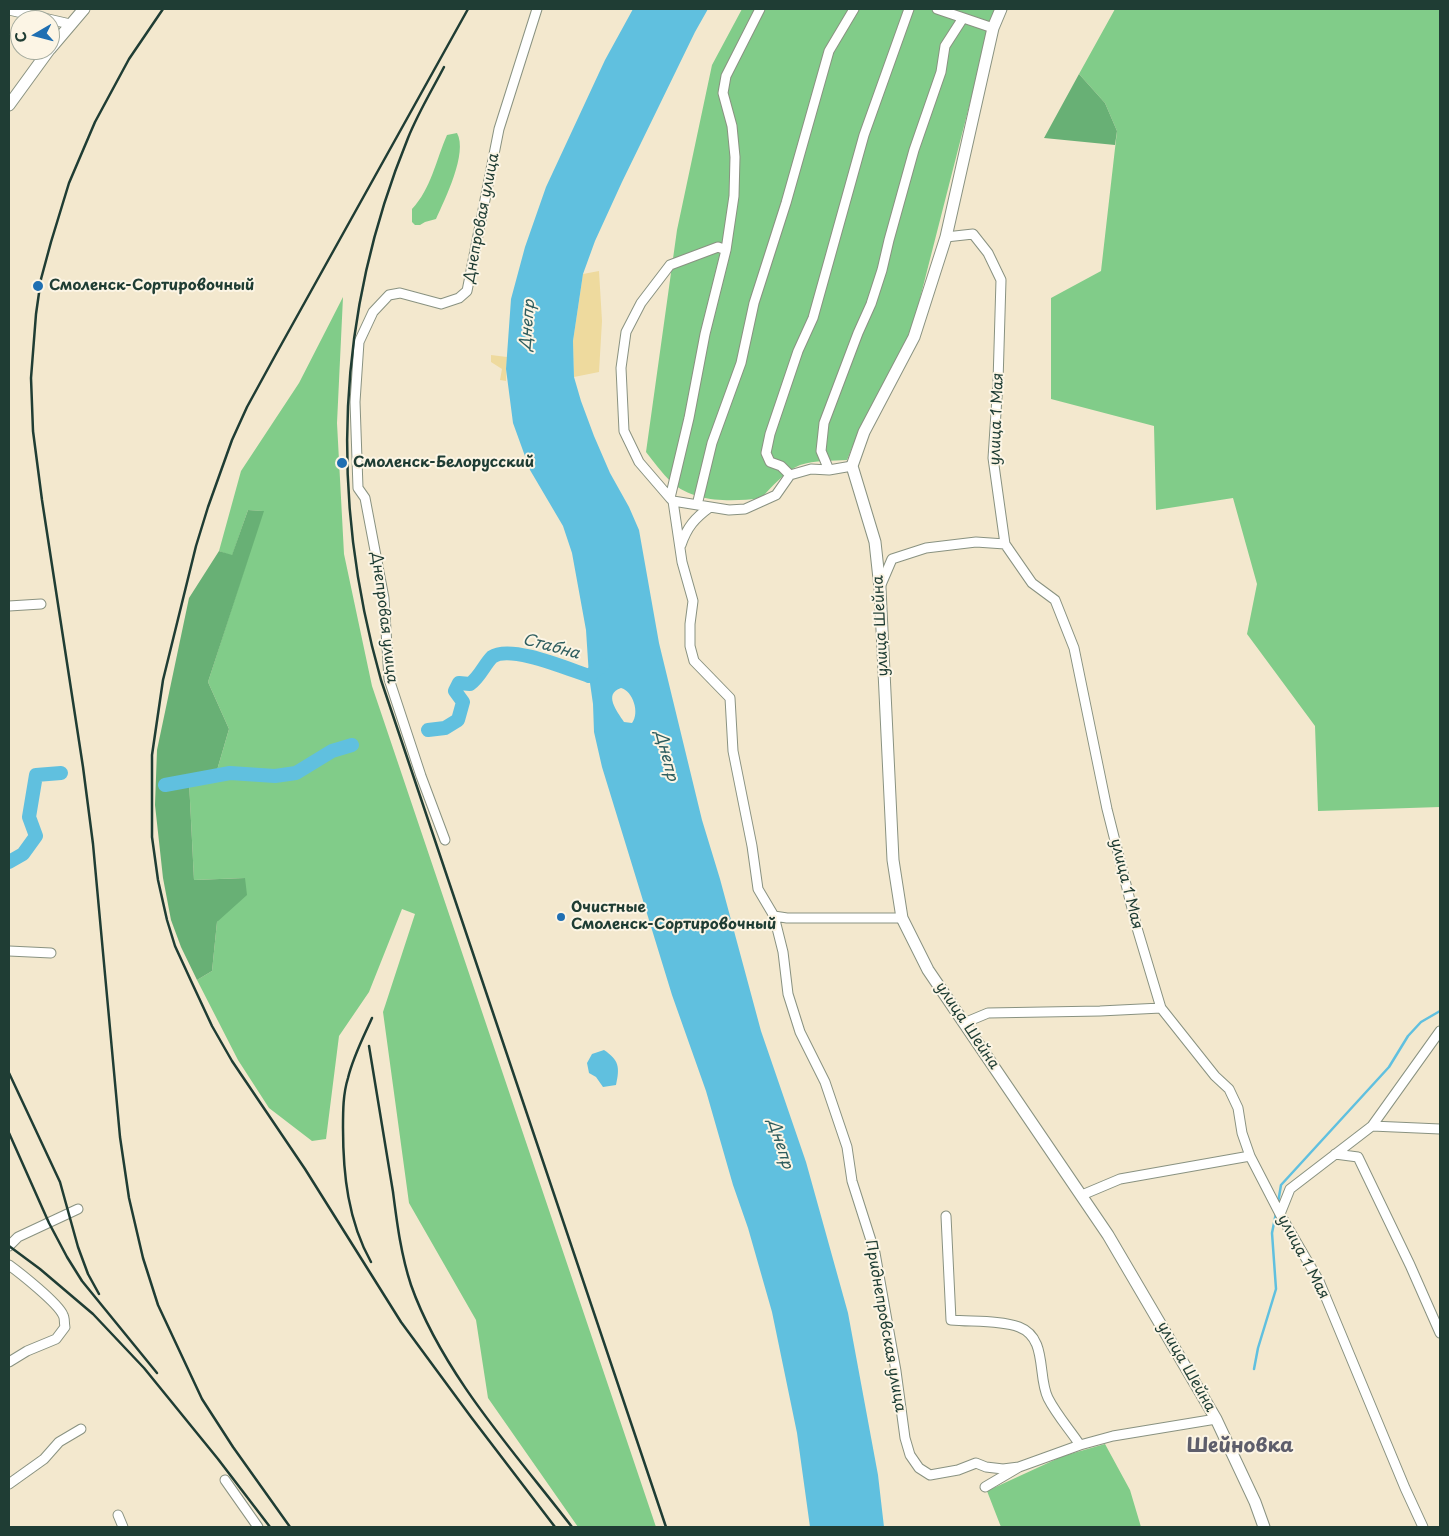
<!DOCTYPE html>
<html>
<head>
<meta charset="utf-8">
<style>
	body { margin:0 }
	#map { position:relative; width:1449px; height:1536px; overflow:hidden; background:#f3e8ce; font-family:"Playpen Sans",sans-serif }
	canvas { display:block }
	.frame { position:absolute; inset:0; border:10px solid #1f3d34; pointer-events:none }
	.north { position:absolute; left:10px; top:10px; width:50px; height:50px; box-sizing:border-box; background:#fcf5e5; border:1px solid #a4ab9e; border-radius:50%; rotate:262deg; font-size:14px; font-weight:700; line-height:20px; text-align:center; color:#1f3d34 }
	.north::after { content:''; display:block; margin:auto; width:18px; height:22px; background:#1f6fb2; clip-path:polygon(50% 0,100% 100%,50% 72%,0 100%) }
</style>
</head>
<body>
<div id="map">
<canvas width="1449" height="1536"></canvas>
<div class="frame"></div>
<div class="north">С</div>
</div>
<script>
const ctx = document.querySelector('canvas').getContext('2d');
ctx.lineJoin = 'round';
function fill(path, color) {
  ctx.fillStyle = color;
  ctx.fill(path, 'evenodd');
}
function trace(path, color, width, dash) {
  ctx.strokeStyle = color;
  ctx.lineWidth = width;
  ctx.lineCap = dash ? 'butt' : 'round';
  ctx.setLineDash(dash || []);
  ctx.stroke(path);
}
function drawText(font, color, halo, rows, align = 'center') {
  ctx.font = font + ' "Playpen Sans",sans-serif';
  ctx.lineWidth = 4;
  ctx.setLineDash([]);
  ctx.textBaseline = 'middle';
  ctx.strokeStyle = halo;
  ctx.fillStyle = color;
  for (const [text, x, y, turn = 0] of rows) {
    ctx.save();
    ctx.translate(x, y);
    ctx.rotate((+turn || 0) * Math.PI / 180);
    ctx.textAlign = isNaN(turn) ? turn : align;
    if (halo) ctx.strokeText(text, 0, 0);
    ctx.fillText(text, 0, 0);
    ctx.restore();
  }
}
const green = new Path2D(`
	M 742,9 L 996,9 L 974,87 L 916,314 L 902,352 L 860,428 L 847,460 C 832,461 815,460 800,465 C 785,471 772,487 761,498 C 732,502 695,503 671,482 C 662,473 654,462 646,452 L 677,230 L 712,65 Z
	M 1115,9 L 1440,9 L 1440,807 L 1318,811 L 1315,726 L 1247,634 L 1257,584 L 1233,498 L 1156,510 L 1154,426 L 1051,399 L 1051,298 L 1101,271 L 1117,131 L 1105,103 L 1079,74 Z
	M 457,133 C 468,153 445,199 436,219 L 425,222 L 420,225 L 415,225 L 412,222 L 412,209 C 431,189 436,160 447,135 Z
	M 343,297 L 337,423 L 344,554 L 372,686 L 656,1527 L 578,1527 L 488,1398 L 476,1320 L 409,1203 L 383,1012 L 415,914 L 402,909 L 369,992 L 339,1036 L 326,1139 L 312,1141 L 269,1108 L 238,1060 L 197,980 L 212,971 L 217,922 L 245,878 L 194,880 L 189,781 L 215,777 L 229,729 L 208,682 L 263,511 L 248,510 L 232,556 L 219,551 L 241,471 L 299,383 Z
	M 1105,1444 L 1130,1490 L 1141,1527 L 1001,1527 L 987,1491 L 1063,1456 Z`);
const forest = new Path2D(`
	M 1079,74 L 1105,103 L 1117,131 L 1115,145 L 1044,138 Z
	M 248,510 L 264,511 L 208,682 L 229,729 L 215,777 L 189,781 L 194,880 L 245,878 L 247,895 L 217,922 L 212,971 L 197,980 L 181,947 L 171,920 L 163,878 L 155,805 L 157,750 L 189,598 L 219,551 L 232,555 Z`);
const sand = new Path2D(`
	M 599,271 L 602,321 L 599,372 L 574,377 L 573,341 L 583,274 Z
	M 491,355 L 507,357 L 506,381 L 500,380 L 502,369 L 491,362 Z`);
const water = new Path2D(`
	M 633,9 L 708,9 L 695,32 L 622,182 L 595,241 L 583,274 L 573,341 L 574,377 L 581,401 L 594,436 L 610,473 L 629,507 L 639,530 L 659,643 L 702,820 L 720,879 L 761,1031 L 806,1162 L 848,1313 L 878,1475 L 884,1527 L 810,1527 L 797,1433 L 772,1312 L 748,1228 L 733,1185 L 706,1091 L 672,995 L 602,767 L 594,732 L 593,704 L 589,676 L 586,630 L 572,553 L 563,526 L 530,470 L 513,423 L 506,369 L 511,299 L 525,247 L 546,187 L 605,60 ZM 621,688 C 633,691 640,713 632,723 L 624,722 C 617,711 603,694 621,688 Z
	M 604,1050 C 619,1060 620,1067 616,1085 L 603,1087 L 596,1077 L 589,1073 L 587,1063 L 592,1054 Z`);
const stream = new Path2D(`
	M 1278,1203 L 1281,1185 L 1389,1067 L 1408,1036 L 1421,1022 L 1440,1011
	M 1254,1369 L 1258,1348 L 1276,1289 L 1272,1233 L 1276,1213`);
const river = new Path2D(`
	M 428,730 L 445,728 L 458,720 L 463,702 L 455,691 L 459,683 L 470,684 C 480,677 484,665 492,657 C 510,644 568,669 589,676 L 603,665
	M 165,785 L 230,773 L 275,776 L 296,773 L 332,751 L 352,745
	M 9,862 L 23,854 L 36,836 L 29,817 L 36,775 L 61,773`);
const minor = new Path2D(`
	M 937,9 L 993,28
	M 9,10 L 70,24
	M 946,237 L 973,234 L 988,253 L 1001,280 L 998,382 L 993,458 L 1005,544 L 1032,583 L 1055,600 L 1074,648 L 1107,809 L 1137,928 L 1161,1008 L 1215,1076 L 1229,1089 L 1238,1108 L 1242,1133 L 1250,1156 L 1280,1214 L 1319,1281 L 1405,1488 L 1423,1527
	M 726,250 L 734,196 L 735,157 L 732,126 L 723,93 L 726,76 L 760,9
	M 829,470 L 821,451 L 824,423 L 858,333 L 871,304 L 882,270 L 889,240 L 914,150 L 941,72 L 945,46 L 963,18
	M 790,475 L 781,466 L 770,462 L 766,453 L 770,434 L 798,351 L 813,318 L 864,135 L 909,9
	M 670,498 L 689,418 L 705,334 L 726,250 L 718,247 L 670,265 L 641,303 L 626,332 L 621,368 L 624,431 L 639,462 L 670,498 L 673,501 L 729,510 L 745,509 L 776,495 L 790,475 L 811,469 L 829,470 L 852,466
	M 673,501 L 682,562 L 693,601 L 690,624 L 690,646 L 694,661 L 730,698 L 733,751 L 752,846 L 758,889 L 774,916 L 783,952 L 788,994 L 800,1032 L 825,1082 L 847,1147 L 852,1181 L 875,1253 L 896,1371 L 905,1438 L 910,1455 L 919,1468 L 930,1475 L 958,1470 L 976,1463 L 986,1467 L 1003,1469 L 1019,1467
	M 697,505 L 712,443 L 741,363 L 754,303 L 786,203 L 829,51 L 854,9
	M 681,545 C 687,527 695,518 710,507
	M 880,587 L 892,559 L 926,548 L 976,542 L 1005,544
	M 9,606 L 41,604
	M 445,840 L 421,776 L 389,679 L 384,598 L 365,498 L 358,488 L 355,402 L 359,342 L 373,312 L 389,295 L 400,293 L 441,304 L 459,298 L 467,291 L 499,129 L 537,9
	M 774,916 L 787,918 L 902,918
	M 9,951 L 51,953
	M 964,1023 L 988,1013 L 1100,1011 L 1161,1008
	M 1372,1126 L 1440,1129
	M 1335,1154 L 1358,1157 L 1410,1265 L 1440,1333
	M 1082,1195 L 1120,1179 L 1250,1156
	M 1280,1214 L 1290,1189 L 1372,1126 L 1440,1031
	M 946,1216 L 951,1320 C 971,1322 1000,1320 1019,1327 C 1048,1338 1037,1376 1048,1398 C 1056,1414 1070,1430 1080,1445
	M 9,1246 L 18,1237 L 78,1209
	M 9,1265 C 20,1273 58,1303 63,1315 C 65,1318 64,1324 65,1327 L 56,1339 L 27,1351 L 9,1362
	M 225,1480 L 258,1527
	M 9,1484 L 44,1459 L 59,1442 L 81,1429
	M 985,1487 L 1019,1467 L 1080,1445 L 1113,1436 L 1216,1419
	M 118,1515 L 123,1527`);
const tertiary = new Path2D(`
	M 1001,9 L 993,28 L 946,237 L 914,337 L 864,432 L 852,466 L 875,542 L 880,588 L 893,860 L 902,918 L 928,970 L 1108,1235 L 1216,1419 L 1255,1502 L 1264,1527
	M 50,49 L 84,9
	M 9,105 L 49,50`);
const rail = new Path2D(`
	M 163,9 L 129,59 L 95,122 L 69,183 L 51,242 L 41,279 L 36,314 L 31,378 L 33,431 L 42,500 L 83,767 L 93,844 L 120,1137 L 129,1198 L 143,1258 L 158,1305 L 202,1399 L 233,1447 L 290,1527
	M 468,9 L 276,354 L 247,407 L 232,440 L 208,507 L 196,546 L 163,680 L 152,755 L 152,837 L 158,880 L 167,920 L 175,946 L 192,983 L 212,1026 L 232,1061 L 305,1169 L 401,1322 L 471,1417 L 555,1527
	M 444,67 C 432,90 418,113 408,138 C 336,314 329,497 381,680 L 666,1527
	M 369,1046 C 377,1095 385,1143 393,1192 C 397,1223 401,1255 411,1285 C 442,1373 515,1453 572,1527
	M 9,1073 L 60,1182 L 78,1247 L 88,1274 L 99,1294
	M 9,1133 L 49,1223 L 67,1257 L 82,1281 L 157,1373
	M 9,1246 L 40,1269 L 93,1314 L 144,1368 L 218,1459 L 270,1527
	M 371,1262 C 348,1221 343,1174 343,1128 C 343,1111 343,1094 348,1078 C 353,1057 363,1038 372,1018`);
const markers = [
	[38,286,6,"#1f6fb2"],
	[342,463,6,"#1f6fb2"],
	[561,917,5,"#1f6fb2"]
];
const streetNames = [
	["Днепровая улица",482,218,-79],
	["улица 1 Мая",997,419,-88],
	["Днепровая улица",384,618,83],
	["улица Шейна",881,626,-93],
	["улица 1 Мая",1126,884,76],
	["улица Шейна",967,1026,56],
	["улица 1 Мая",1303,1257,62],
	["Приднепровская улица",885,1326,80],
	["улица Шейна",1186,1367,60]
];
const poiNames = [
	["Смоленск-Сортировочный",49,286],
	["Смоленск-Белорусский",353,463],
	["Очистные",571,908],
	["Смоленск-Сортировочный",571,925]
];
const waterNames = [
	["Днепр",528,325,-85],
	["Стабна",551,647,15],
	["Днепр",666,756,76],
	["Днепр",780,1144,73]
];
const districtNames = [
	["Шейновка",1240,1446]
];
fill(green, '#81cc89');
fill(forest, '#68b075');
fill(sand, '#eeda9e');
fill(water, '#60c0df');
trace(stream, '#60c0df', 2.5);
trace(river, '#60c0df', 14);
trace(minor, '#899281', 11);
trace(tertiary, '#899281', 13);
trace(minor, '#fff', 9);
trace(tertiary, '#fff', 11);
trace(rail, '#1f3d34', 2.5);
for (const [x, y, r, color] of markers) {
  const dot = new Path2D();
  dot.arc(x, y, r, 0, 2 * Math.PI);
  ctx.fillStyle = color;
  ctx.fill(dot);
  trace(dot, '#fcf5e5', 2);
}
drawText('15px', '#1f3d34', '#fcf5e5', streetNames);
drawText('bold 15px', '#1f3d34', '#fcf5e5', poiNames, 'left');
drawText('italic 16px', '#2f5e5f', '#fcf5e5', waterNames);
drawText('bold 20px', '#5e5e6b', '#fcf5e5', districtNames);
</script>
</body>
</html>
